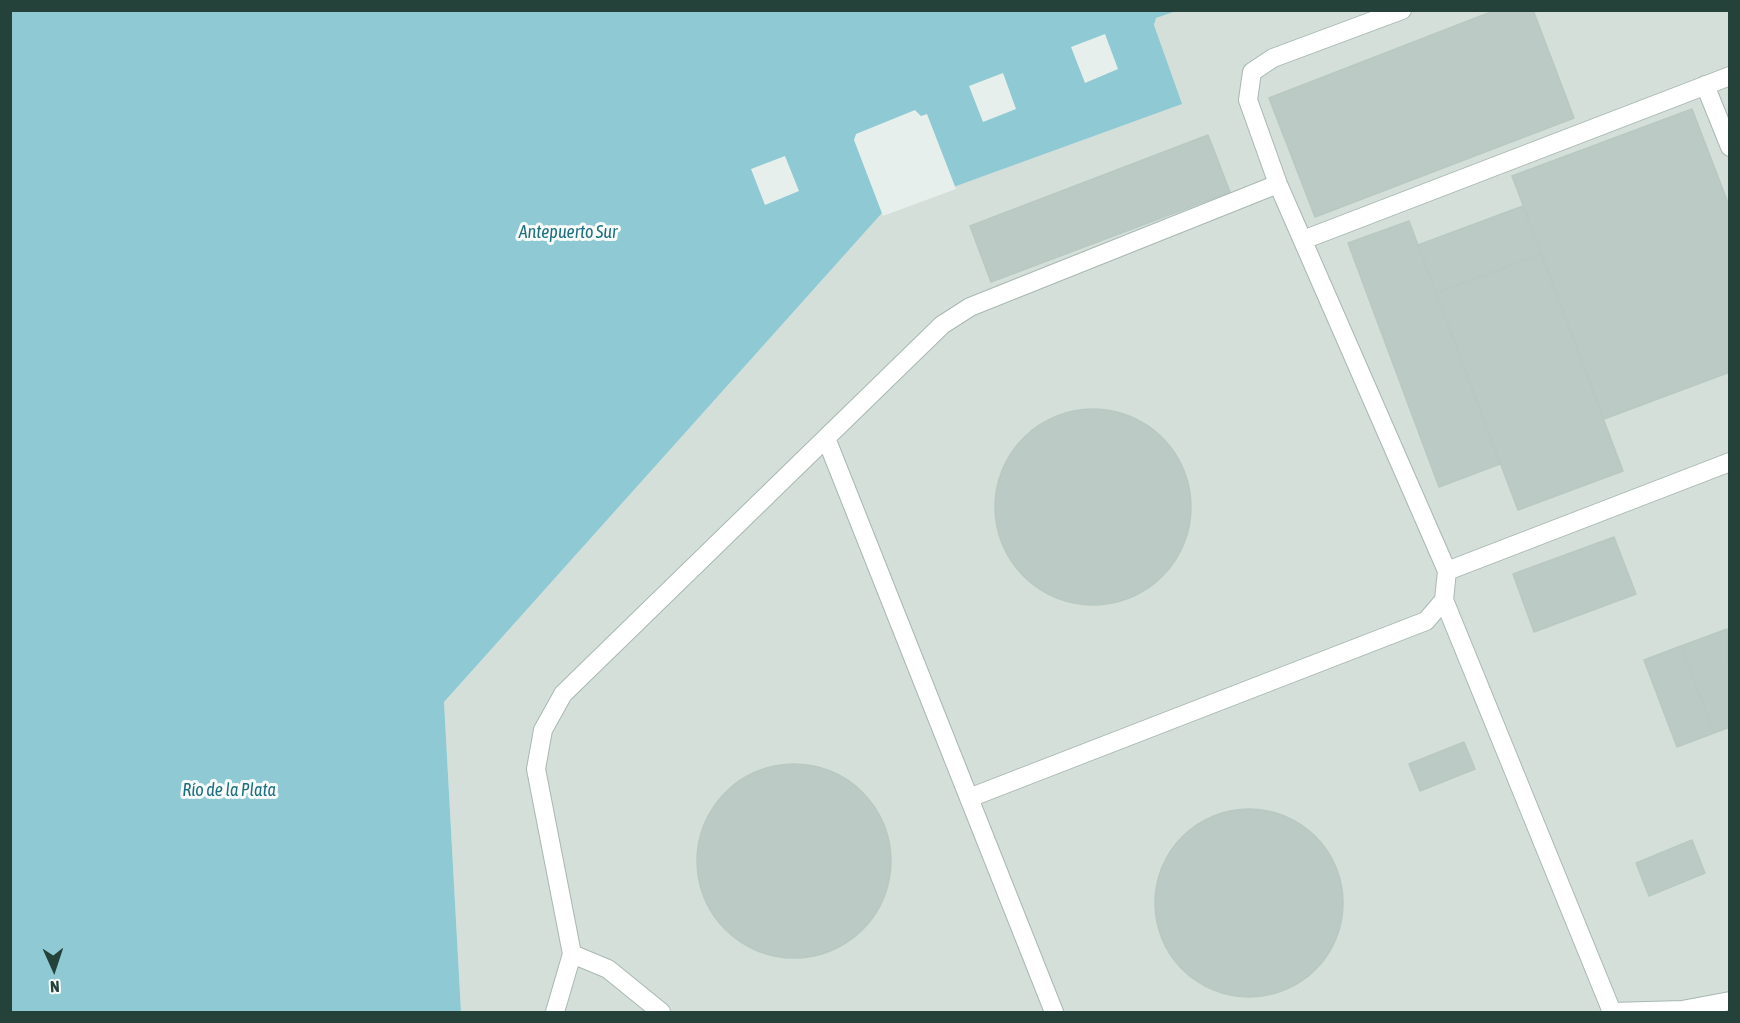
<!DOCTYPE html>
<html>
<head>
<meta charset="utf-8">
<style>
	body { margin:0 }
	#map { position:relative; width:1740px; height:1023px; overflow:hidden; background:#e6efeb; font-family:"Asap Condensed",sans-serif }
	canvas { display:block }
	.frame { position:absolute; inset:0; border:12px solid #24423a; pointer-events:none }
	.north { position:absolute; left:24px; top:939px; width:60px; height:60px; -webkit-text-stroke:4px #f7fbf9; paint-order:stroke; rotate:177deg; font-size:16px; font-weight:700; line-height:24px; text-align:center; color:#24423a }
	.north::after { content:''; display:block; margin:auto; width:21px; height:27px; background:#24423a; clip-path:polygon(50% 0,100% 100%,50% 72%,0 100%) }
</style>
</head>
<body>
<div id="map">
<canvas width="1740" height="1023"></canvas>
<div class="frame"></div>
<div class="north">N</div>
</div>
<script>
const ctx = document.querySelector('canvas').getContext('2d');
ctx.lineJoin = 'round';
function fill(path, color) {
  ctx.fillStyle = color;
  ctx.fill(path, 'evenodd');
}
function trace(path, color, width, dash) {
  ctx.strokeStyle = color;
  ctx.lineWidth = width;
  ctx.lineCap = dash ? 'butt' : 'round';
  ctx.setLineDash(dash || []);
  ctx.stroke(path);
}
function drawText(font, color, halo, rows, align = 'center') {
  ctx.font = font + ' "Asap Condensed",sans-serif';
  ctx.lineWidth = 6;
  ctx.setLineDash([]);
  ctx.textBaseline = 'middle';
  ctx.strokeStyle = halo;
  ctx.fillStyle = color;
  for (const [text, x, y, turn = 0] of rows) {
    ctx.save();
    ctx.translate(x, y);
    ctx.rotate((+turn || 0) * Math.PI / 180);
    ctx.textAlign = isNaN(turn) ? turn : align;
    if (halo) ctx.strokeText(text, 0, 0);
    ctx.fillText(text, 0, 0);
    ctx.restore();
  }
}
const built = new Path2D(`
	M 1176,10 L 1729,11 L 1729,1012 L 461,1012 L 444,702 L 882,213 L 1181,104 L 1154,25 L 1156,18 Z`);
const water = new Path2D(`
	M 10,11 L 1176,11 L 1156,18 L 1154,25 L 1182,104 L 882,213 L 444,702 L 461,1012 L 11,1012 Z`);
const pier = new Path2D(`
	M 1105,34 L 1118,69 L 1085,83 L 1071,47 Z
	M 1003,73 L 1016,109 L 983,122 L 969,86 Z
	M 915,110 L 921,116 L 927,114 L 956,189 L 883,216 L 854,140 L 856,134 Z
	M 785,156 L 799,191 L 765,205 L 751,169 Z`);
const building = new Path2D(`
	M 1496,10 L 1533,10 L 1574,118 L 1315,217 L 1269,98 Z
	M 1692,109 L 1730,208 L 1730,372 L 1604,419 L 1512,176 Z
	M 1208,135 L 1230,192 L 991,282 L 970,226 Z
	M 1523,206 L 1541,254 L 1436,293 L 1418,245 Z
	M 1409,221 L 1500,464 L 1439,487 L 1348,243 Z
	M 1541,254 L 1623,471 L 1518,510 L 1436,293 Z
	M995 507a98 98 0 1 1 196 0a98 98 0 1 1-196 0Z
	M 1614,537 L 1636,594 L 1534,632 L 1513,574 Z
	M 1727,629 L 1730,727 L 1714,733 L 1681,646 Z
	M 1681,646 L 1714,733 L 1677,747 L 1644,660 Z
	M 1464,742 L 1475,769 L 1420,791 L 1409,764 Z
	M697 861a97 97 0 1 1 194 0a97 97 0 1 1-194 0Z
	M1155 903a94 94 0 1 1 188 0a94 94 0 1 1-188 0Z
	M 1692,840 L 1705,873 L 1649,896 L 1636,863 Z`);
const service = new Path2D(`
	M 1705,85 L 1730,147
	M 1278,184 L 1248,100 L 1252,72 L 1273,58 L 1402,10
	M 1303,240 L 1730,76
	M 826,438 L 1054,1012
	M 1444,600 L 1612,1012
	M 969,798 L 1426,621 L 1444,600 L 1447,571
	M 572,954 L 608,969 L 661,1012
	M 555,1012 L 572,954 L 536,769 L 543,730 L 563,694 L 942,325 L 970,307 L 1278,184 L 1447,571 L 1730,462
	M 1612,1012 L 1682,1010 L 1730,1001`);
const waterNames = [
	["Antepuerto Sur",568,232],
	["Río de la Plata",229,790]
];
fill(built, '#d4dfda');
fill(water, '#8ec9d4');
fill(pier, '#e6efeb');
fill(building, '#bbcac4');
trace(building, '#b8c9c2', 1.5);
trace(service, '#a8b8b2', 20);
trace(service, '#fff', 18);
drawText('italic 18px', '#1c6f80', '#f7fbf9', waterNames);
</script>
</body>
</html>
